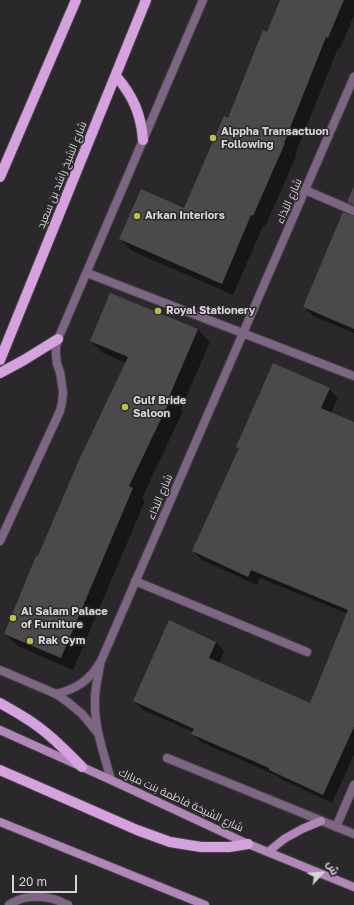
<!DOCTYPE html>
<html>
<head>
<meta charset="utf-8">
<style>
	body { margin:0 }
	#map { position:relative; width:354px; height:905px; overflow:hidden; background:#2b282c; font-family:"Golos Text",Cairo,sans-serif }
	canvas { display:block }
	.north { position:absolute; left:302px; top:853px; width:40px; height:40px; -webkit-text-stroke:3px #2b282c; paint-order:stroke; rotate:64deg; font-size:11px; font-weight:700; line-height:16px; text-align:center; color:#d5d3d5 }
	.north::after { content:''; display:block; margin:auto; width:14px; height:18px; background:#d5d3d5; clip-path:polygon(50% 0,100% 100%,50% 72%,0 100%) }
	.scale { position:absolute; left:12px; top:875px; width:65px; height:18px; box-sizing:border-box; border:2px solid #d5d3d5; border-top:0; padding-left:5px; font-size:12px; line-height:14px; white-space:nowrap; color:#d5d3d5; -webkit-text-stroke:3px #2b282c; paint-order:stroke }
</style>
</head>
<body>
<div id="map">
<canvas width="354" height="905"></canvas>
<div class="north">ش</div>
<div class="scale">20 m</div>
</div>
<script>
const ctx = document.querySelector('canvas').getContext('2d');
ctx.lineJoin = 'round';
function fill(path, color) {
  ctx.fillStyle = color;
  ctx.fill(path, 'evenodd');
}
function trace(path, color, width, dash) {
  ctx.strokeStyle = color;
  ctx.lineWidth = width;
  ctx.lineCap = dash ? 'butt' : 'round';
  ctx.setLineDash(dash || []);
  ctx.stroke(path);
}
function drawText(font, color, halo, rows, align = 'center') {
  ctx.font = font + ' "Golos Text",Cairo,sans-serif';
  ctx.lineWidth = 3;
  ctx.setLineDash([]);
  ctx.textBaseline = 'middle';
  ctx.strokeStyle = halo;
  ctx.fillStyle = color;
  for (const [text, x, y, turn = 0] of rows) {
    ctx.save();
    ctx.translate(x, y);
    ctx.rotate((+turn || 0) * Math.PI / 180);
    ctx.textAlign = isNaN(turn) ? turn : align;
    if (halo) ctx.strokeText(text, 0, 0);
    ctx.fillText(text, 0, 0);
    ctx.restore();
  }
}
const shadow = new Path2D(`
	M 282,0 L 354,0 L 354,16 L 340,49 L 338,48 L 295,155 L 296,156 L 265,227 L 263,226 L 233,295 L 132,251 L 120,239 L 184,209 L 229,119 Z
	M 354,221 L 354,333 L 313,316 L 304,307 Z
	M 110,295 L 198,330 L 210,342 L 181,409 L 183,411 L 142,498 L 145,501 L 73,670 L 18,646 L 5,634 L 126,363 L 103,353 L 91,341 Z
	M 329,389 L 338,398 L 331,413 L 354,423 L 354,755 L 332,803 L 279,778 L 275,775 L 201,742 L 193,734 L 193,732 L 143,710 L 134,701 L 216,642 L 224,651 L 219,664 L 311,705 L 348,614 L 260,578 L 257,585 L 202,560 L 193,551 L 239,449 L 237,446 Z`);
const building = new Path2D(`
	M 280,0 L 344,0 L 328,38 L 326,37 L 284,143 L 285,143 L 253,216 L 251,215 L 222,284 L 119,239 L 141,189 L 184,208 L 224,116 L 228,118 L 263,30 L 267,32 Z
	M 354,186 L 354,205 L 347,202 Z
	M 343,212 L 354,216 L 354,329 L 303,307 Z
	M 110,293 L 198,329 L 169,397 L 171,398 L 129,486 L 133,488 L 61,658 L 4,634 L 36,556 L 38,556 L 79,460 L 128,357 L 90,341 Z
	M 273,363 L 330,388 L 321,408 L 354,422 L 354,727 L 323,795 L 269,770 L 269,768 L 191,734 L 194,729 L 133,701 L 169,620 L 216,642 L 209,658 L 310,703 L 348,610 L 251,570 L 248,577 L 192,551 L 239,448 L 236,447 Z`);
const street = new Path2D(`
	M 305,190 L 354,211
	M 87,273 L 354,376
	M 0,541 L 60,411 L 62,402 L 63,392 L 60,372 L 57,364 L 56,356 L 56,347 L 58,339 L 203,0
	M 135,581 L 307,652
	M 100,665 C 98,677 95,688 95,700 C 94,727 104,754 111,780
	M 0,670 L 56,694 L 69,703 L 82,714 L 97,732
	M 56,694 C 77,689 90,680 101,661 L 354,77
	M 167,758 L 354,834
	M 336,827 L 354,785
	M 9,905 C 21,896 38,895 53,899 C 58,900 63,903 68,905`);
const secondary = new Path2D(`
	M 0,730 L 111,780 L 248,844 L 354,887
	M 0,822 L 205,905
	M 268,852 L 284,839 L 302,829 L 321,821`);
const primary = new Path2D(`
	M 116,76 C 133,96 141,114 143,140
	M 0,177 L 76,0
	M 0,360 L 146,0
	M 0,373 L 24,360 L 58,339
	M 0,703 C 9,708 18,713 27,719 C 48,732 65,750 82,767
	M 0,770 L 137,830 L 170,842 L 201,847 L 229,847 L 248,844`);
const markers = [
	[213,138,4,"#bbc044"],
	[137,216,4,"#bbc044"],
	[158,311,4,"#bbc044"],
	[125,407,4,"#bbc044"],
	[13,618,4,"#bbc044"],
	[30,641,4,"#bbc044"]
];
const poiNames = [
	["Alppha Transactuon",221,132],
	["Following",221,145],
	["Arkan Interiors",145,216],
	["Royal Stationery",166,311],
	["Gulf Bride",133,401],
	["Saloon",133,414],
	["Al Salam Palace",21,612],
	["of Furniture",21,625],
	["Rak Gym",38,641]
];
const streetNames = [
	["شارع الشيخ راشد بن سعيد",62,175,-68],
	["شارع النِدَاء",289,201,-66],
	["شارع النِدَاء",160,497,-67],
	["شارع الشيخة فاطمة بنت مبارك",181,800,25]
];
fill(shadow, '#0007');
fill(building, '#4c494d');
trace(street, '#464347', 10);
trace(secondary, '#464347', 10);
trace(primary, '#464347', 12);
trace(street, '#7f6584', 8);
trace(secondary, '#b087b7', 8);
trace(primary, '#d6a1df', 10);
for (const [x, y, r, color] of markers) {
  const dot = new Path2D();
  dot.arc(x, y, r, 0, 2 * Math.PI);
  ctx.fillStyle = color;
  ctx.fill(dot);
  trace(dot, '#2b282c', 1.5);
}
drawText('bold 11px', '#d5d3d5', '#2b282c', poiNames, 'left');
drawText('11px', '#d5d3d5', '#2b282c', streetNames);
</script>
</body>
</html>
